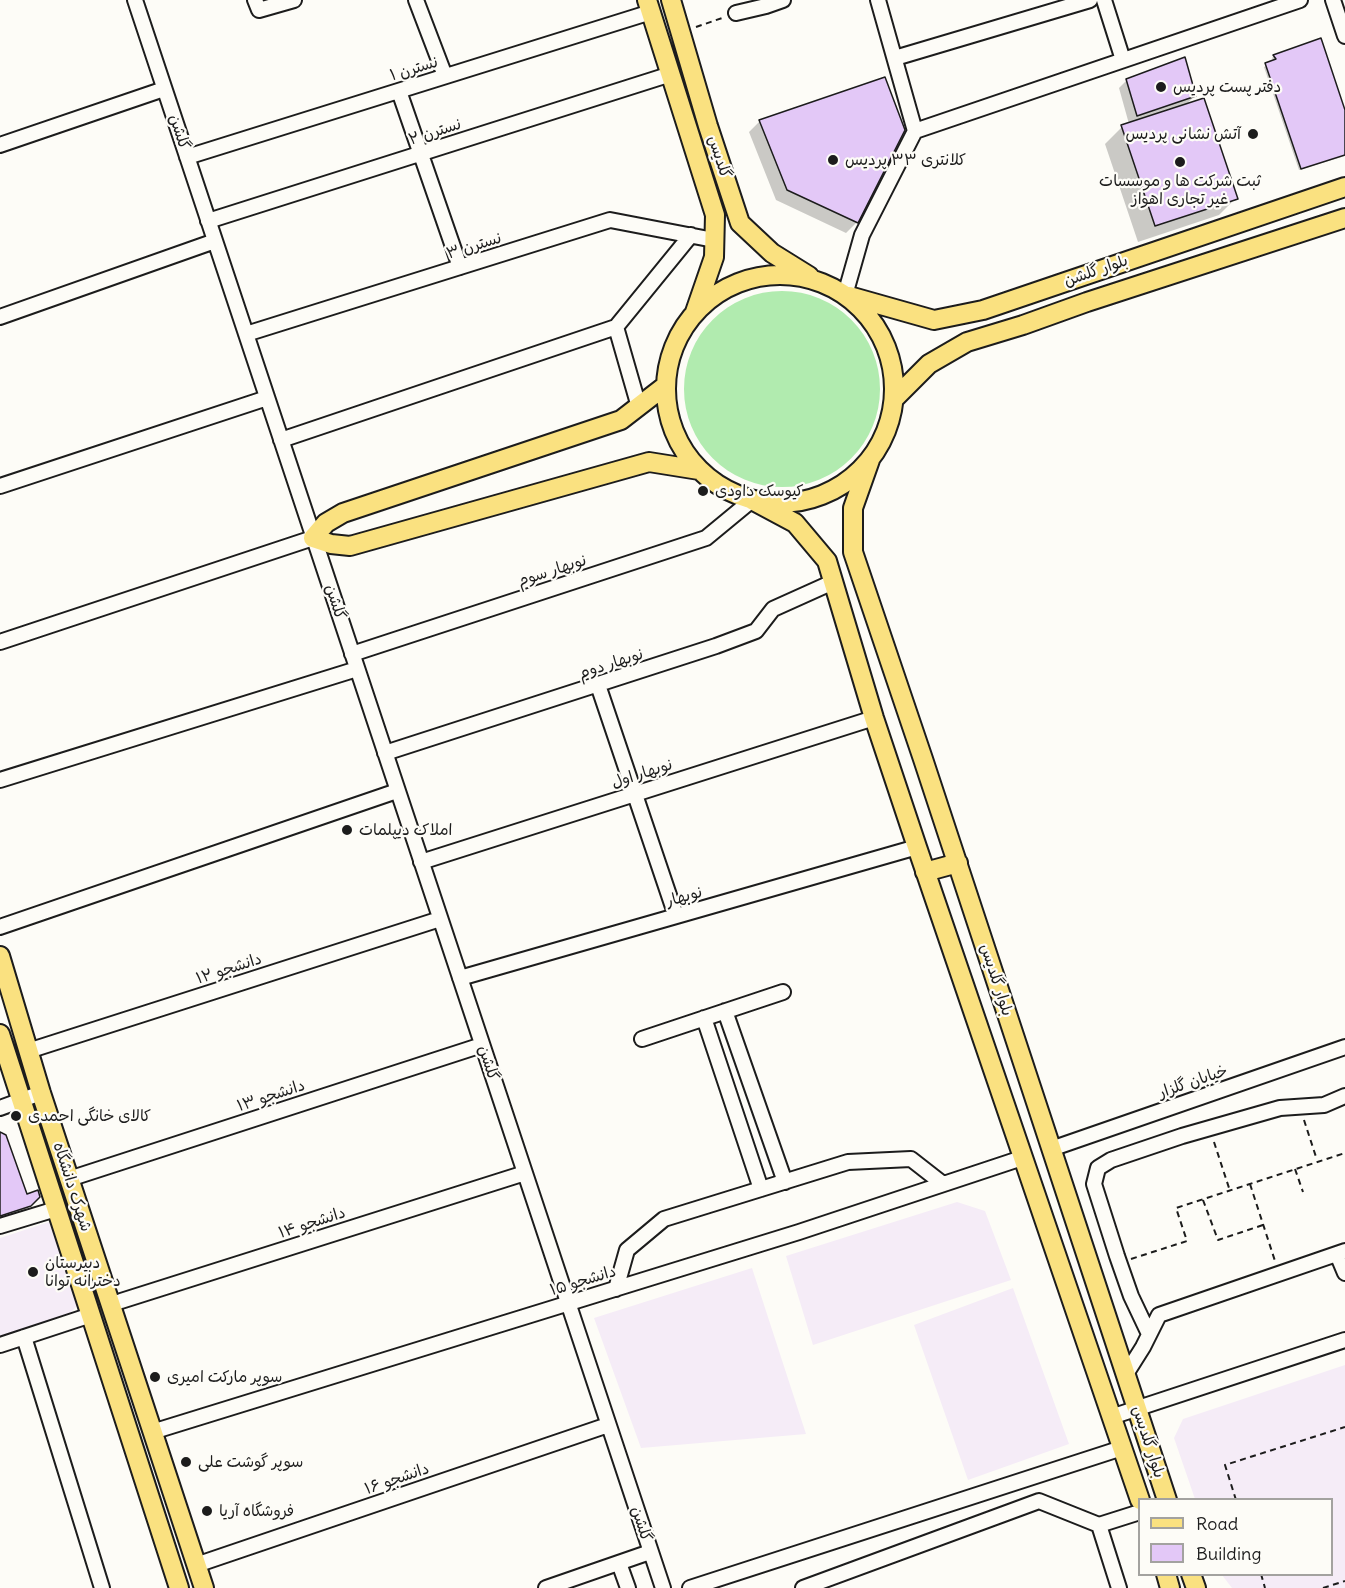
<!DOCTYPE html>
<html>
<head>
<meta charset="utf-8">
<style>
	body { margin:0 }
	#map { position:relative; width:1345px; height:1588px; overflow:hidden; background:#fdfcf7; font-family:Delius,sans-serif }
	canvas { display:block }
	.legend { position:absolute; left:1138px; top:1498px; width:195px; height:78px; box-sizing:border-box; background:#fdfcf7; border:2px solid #a3a29f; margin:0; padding:8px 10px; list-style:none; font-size:18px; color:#1c1c1c }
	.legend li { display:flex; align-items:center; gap:12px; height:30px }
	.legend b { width:30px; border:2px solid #a3a29f }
</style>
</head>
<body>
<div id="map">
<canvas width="1345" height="1588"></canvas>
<ul class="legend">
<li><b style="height:8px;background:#fae180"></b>Road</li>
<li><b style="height:16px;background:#e3c8f7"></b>Building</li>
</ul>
</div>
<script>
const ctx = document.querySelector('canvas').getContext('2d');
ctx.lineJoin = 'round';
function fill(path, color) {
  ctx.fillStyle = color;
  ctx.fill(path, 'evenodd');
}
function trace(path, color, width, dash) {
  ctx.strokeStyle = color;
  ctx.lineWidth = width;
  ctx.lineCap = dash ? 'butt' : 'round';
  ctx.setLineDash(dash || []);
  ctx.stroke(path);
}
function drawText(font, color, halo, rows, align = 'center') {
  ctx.font = font + ' Delius,"Playpen Sans Arabic",sans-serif';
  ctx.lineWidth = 4.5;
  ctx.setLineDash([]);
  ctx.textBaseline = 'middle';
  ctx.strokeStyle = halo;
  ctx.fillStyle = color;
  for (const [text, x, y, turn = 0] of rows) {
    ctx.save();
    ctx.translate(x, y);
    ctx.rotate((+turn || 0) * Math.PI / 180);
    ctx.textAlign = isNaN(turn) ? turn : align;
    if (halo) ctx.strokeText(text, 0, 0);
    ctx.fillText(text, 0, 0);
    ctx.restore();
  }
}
const built = new Path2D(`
	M 957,1202 L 985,1211 L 1011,1280 L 813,1345 L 786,1256 Z
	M 49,1222 L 78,1305 L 69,1314 L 0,1337 L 0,1238 Z
	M 752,1268 L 806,1434 L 641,1448 L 594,1318 Z
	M 1013,1288 L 1069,1444 L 968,1480 L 914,1325 Z
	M 1345,1365 L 1345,1588 L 1232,1588 L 1222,1575 L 1332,1574 L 1332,1500 L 1195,1499 L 1174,1438 L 1183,1419 Z`);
const green = new Path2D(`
	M684 389a98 98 0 1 1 196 0a98 98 0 1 1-196 0Z`);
const shadow = new Path2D(`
	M 1320,40 L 1345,115 L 1345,156 L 1299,170 L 1264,67 L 1274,62 L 1272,58 L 1274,56 Z
	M 1127,80 L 1195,96 L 1184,106 L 1236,198 L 1219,215 L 1138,242 L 1105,144 L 1122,127 L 1129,124 L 1119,88 Z
	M 760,121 L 857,222 L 846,233 L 776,200 L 749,132 Z
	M 0,1134 L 26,1196 L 38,1197 L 18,1217 L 0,1223 Z`);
const building = new Path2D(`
	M 1321,38 L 1345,110 L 1345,155 L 1301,169 L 1265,63 L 1276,59 L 1273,55 Z
	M 1185,57 L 1196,96 L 1137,116 L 1126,79 Z
	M 885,77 L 905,130 L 858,223 L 787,190 L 759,120 Z
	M 1204,98 L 1238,199 L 1155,226 L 1121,125 Z
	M 0,1132 L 6,1135 L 27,1194 L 38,1190 L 40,1197 L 31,1206 L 0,1216 Z`);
const path = new Path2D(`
	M 696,27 L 725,17
	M 1304,1120 L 1317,1160
	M 1214,1142 L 1230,1191
	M 1295,1169 L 1303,1192
	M 1250,1184 L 1275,1261
	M 1203,1200 L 1218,1240 L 1263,1225
	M 1131,1259 L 1187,1241 L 1176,1208 L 1345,1153
	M 1236,1500 L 1225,1465 L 1345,1427
	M 1261,1574 L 1265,1588
	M 1323,1588 L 1345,1581`);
const minor = new Path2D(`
	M 135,0 L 663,1588
	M 255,0 L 259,10 L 294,0
	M 416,0 L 445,76
	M 878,0 L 915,131
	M 1104,0 L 1123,60
	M 1333,0 L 1345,36
	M 736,13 L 766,6 L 783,0
	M 895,58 L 1090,0
	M 399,91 L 460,267
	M 0,145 L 164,89
	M 187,157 L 651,12
	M 208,221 L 671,74
	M 845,295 L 862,235 L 915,131 L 1300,0
	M 0,317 L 215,241
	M 246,334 L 610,220 L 714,240
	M 639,407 L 616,327 L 691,235
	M 281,440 L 616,327
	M 0,486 L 267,398
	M 0,642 L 313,538
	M 352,654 L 706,538 L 752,500
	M 598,685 L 676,916
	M 385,753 L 716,646 L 756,631 L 773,609 L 833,582
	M 0,780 L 357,669
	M 421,862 L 874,718
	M 0,927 L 397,791
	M 460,978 L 917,847
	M 725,1011 L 785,1182
	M 704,1018 L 761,1189
	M 642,1039 L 783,992
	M 28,1051 L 440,919
	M 0,1108 L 41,1093
	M 1051,1149 L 1345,1047
	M 69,1179 L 482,1045
	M 0,1226 L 56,1209
	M 1337,1254 L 1345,1273
	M 616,1289 L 627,1250 L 664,1219 L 848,1162 L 911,1159 L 943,1184
	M 110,1305 L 121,1301 L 525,1173
	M 1149,1334 L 1131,1296 L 1117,1256 L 1094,1184 L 1098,1168 L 1111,1160 L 1182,1136 L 1280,1108 L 1324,1105 L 1345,1096
	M 24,1337 L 102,1588
	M 0,1345 L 91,1315
	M 1126,1374 L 1143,1347 L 1159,1315 L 1345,1251
	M 1111,1417 L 1345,1340
	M 152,1432 L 799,1232 L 1022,1158
	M 1099,1525 L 1140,1512
	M 619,1563 L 628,1588
	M 196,1565 L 608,1425
	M 546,1588 L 650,1552
	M 690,1588 L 1122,1448
	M 803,1588 L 1039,1501 L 1099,1525 L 1119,1588`);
const major = new Path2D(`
	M 647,0 L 715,215 L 714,257 L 695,312
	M 671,0 L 708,126 L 740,223 L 772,253 L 809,276
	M666 389a114 114 0 1 1 228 0a114 114 0 1 1-228 0Z
	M 849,296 L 934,320 L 983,310 L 1345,187
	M 665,386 L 621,420 L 343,513 L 326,523 L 313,538 L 331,544 L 350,546 L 649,462 L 699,470
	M 895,398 L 929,364 L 967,342 L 1023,325 L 1087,302 L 1345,218
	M 870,460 L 853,508 L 853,552 L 923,759 L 1167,1500
	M 752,500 L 795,523 L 827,561 L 874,718 L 917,847 L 1140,1500
	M 925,872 L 958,863
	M 0,956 L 41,1093 L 204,1588
	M 0,1034 L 179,1588
	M 1166,1574 L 1170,1588
	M 1191,1574 L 1196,1588`);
const markers = [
	[1161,87,6,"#1c1c1c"],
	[1253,134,6,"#1c1c1c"],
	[833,160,6,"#1c1c1c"],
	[1180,162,6,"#1c1c1c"],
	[703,491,6,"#1c1c1c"],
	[347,830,6,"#1c1c1c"],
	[16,1116,6,"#1c1c1c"],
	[33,1272,6,"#1c1c1c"],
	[155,1377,6,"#1c1c1c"],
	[186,1462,6,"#1c1c1c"],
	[207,1511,6,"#1c1c1c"]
];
const streetNames = [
	["نسترن ۱",414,69,-17],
	["گلشن",179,132,72],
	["نسترن ۲",435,132,-18],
	["گلدیس",719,157,72],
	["نسترن ۳",474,246,-17],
	["بلوار گلشن",1096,271,-19],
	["نوبهار سوم",552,571,-18],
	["گلشن",335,602,72],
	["نوبهار دوم",611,664,-18],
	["نوبهار اول",642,774,-18],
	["نوبهار",684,897,-16],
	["دانشجو ۱۲",229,969,-18],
	["بلوار گلدیس",996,980,72],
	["گلشن",488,1063,72],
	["خیابان گلزار",1193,1082,-19],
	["دانشجو ۱۳",271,1096,-18],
	["شهرک دانشگاه",72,1187,72],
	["دانشجو ۱۴",312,1223,-18],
	["دانشجو ۱۵",583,1281,-17],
	["بلوار گلدیس",1148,1442,72],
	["دانشجو ۱۶",397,1479,-19],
	["گلشن",641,1524,72]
];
const poiNames = [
	["دفتر پست پردیس",1173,87],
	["آتش نشانی پردیس",1241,134,"right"],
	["کلانتری ۳۳ پردیس",845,160],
	["ثبت شرکت ها و موسسات",1180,181,"center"],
	["غیر تجاری اهواز",1180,199,"center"],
	["کیوسک داودی",715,491],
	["املاک دیپلمات",359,830],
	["کالای خانگی احمدی",28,1116],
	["دبیرستان",45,1263],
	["دخترانه توانا",45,1281],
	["سوپر مارکت امیری",167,1377],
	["سوپر گوشت علی",198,1462],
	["فروشگاه آریا",219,1511]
];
fill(built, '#f5ecf7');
fill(green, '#b1ebaf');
fill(shadow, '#0003');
fill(building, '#e3c8f7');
trace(building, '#1c1c1c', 1.5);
trace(minor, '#1c1c1c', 18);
trace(major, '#1c1c1c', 22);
trace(path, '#1c1c1c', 2, [6, 4.5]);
trace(minor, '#fdfcf7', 14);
trace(major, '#fae180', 18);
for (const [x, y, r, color] of markers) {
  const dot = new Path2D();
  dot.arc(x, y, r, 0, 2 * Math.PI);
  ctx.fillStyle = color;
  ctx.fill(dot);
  trace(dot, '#fdfcf7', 2);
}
drawText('16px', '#1c1c1c', '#fdfcf7', streetNames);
drawText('16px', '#1c1c1c', '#fdfcf7', poiNames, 'left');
</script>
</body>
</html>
